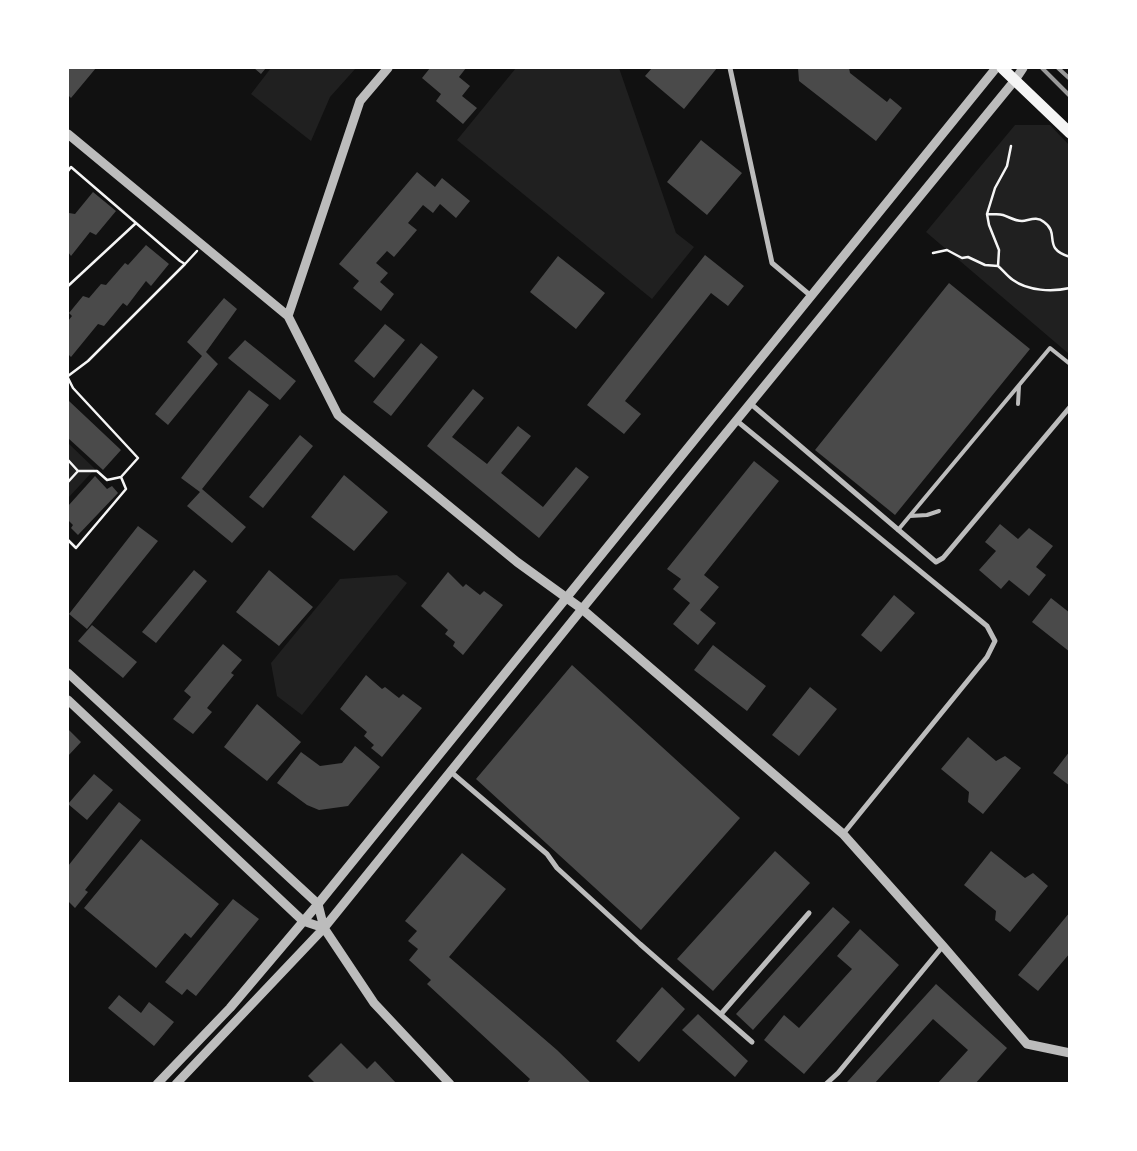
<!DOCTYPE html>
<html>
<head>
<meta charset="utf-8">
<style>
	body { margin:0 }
	#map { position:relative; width:1137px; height:1151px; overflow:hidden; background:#111; font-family:"Source Sans 3",sans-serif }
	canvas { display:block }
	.frame { position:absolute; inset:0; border:69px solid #fff; pointer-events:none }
</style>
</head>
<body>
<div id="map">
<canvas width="1137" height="1151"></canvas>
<div class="frame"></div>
</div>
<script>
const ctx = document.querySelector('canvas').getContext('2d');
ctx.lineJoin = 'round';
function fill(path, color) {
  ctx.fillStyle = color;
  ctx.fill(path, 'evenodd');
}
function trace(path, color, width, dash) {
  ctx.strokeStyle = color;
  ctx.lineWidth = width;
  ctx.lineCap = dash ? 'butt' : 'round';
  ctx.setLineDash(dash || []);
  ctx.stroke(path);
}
const green = new Path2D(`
	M 271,68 L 356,68 L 330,97 L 311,141 L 251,94 Z
	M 516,68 L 619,68 L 676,233 L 694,247 L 652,299 L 457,140 Z
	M 1015,125 L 1050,125 L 1069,145 L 1069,354 L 926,232 Z
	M 68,443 L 95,469 L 68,498 Z
	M 397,575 L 407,583 L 302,715 L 277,696 L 271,663 L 340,579 Z`);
const building = new Path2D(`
	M 68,68 L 96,68 L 71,98 L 68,95 Z
	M 254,68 L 266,68 L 261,74 Z
	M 430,68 L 466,68 L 459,77 L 470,86 L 462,96 L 477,108 L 463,124 L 436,101 L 441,94 L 422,78 Z
	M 652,68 L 717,68 L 684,109 L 645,76 Z
	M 798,68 L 849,68 L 850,73 L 887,102 L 890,98 L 902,108 L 876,141 L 799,81 Z
	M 701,140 L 742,173 L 707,215 L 667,182 Z
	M 417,172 L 435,187 L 442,178 L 470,201 L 456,218 L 440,204 L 433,213 L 423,205 L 408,223 L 417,230 L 394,257 L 387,251 L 376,263 L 388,273 L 380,282 L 394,294 L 381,311 L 353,288 L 359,281 L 339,264 Z
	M 93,192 L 116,211 L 96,235 L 90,232 L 71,256 L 68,252 L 68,215 L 69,213 L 75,214 Z
	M 146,245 L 169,264 L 151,286 L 146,281 L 127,306 L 123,303 L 104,326 L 98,324 L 71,357 L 68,354 L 68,321 L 72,316 L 69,313 L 83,296 L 89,298 L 101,284 L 106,285 L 125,263 L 128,265 Z
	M 705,255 L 744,286 L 728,306 L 711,293 L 625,401 L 641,414 L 624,434 L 587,405 Z
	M 558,256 L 605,293 L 576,329 L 530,292 Z
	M 949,283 L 1030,349 L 895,515 L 815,450 Z
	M 224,298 L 237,309 L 206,352 L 218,364 L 168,425 L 155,414 L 202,356 L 187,342 Z
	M 385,324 L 405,340 L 374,378 L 354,361 Z
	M 245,340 L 296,381 L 280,400 L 228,358 Z
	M 421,343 L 438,357 L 391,416 L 373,402 Z
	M 473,389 L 484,398 L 452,437 L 487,464 L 518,426 L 531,436 L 501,473 L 543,507 L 576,467 L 589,477 L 539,538 L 427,446 Z
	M 249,390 L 269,405 L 202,489 L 246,527 L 232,543 L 187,506 L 200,492 L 181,478 Z
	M 69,401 L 121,450 L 103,470 L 68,438 L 68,402 Z
	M 300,435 L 313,446 L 263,508 L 249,497 Z
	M 754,461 L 779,481 L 704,575 L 719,587 L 700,610 L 716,623 L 698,645 L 673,624 L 690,603 L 673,589 L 681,579 L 667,569 Z
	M 344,475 L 388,512 L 354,551 L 311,517 Z
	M 95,476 L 107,489 L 112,486 L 118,493 L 78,535 L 71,528 L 73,525 L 68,520 L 68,506 Z
	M 1000,524 L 1018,539 L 1029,528 L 1053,546 L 1036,567 L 1046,575 L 1029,596 L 1009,580 L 1001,589 L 979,570 L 996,551 L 985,542 Z
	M 138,526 L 158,541 L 87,629 L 69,614 Z
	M 194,570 L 207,581 L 156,643 L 142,632 Z
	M 269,570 L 313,607 L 279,646 L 236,612 Z
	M 448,572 L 463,587 L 466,584 L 480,595 L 484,591 L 503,605 L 463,655 L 453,646 L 455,642 L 445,634 L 448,630 L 421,606 Z
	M 894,595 L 915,613 L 881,652 L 861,635 Z
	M 1051,598 L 1070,613 L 1070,652 L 1032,622 Z
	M 92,625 L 137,662 L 123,678 L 78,641 Z
	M 223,644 L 242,660 L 231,673 L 234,675 L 207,708 L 212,712 L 193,734 L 173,719 L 191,697 L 184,691 Z
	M 713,645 L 766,686 L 747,711 L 694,670 Z
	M 572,665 L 740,818 L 641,930 L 476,779 Z
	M 366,675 L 382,689 L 385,687 L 399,698 L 403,694 L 422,708 L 382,757 L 371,748 L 374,745 L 364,736 L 367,732 L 340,709 Z
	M 810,687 L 837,709 L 799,756 L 772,735 Z
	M 257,704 L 301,742 L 267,781 L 224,747 Z
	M 68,729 L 81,742 L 68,756 Z
	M 968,737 L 996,761 L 1005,756 L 1021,768 L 983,814 L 968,802 L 969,792 L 941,769 Z
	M 355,746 L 380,767 L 348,806 L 319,810 L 307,805 L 277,783 L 301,752 L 320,766 L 342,763 Z
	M 1070,751 L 1070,786 L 1053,773 Z
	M 94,774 L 113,790 L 87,820 L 68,804 Z
	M 119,802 L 141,820 L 85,890 L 88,892 L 75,908 L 68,901 L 68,866 Z
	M 141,839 L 219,904 L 191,938 L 185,933 L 156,968 L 84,908 Z
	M 775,851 L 810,883 L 713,991 L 677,959 Z
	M 991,851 L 1025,878 L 1033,873 L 1048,886 L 1010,932 L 995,920 L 996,911 L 964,885 Z
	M 462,853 L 506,889 L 449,957 L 557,1050 L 592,1084 L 526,1084 L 530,1079 L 427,984 L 431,980 L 409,960 L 418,949 L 408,941 L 417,931 L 405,921 Z
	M 233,899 L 259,919 L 196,996 L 187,989 L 182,995 L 165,982 Z
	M 833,907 L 850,922 L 753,1030 L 736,1014 Z
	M 1070,912 L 1070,953 L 1038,991 L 1018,975 Z
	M 860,929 L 899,965 L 804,1074 L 764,1040 L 784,1015 L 799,1028 L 852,969 L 837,956 Z
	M 936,984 L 1007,1048 L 975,1084 L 937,1084 L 968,1050 L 933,1019 L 874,1084 L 848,1084 L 847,1082 Z
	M 662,987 L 685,1009 L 639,1062 L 616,1041 Z
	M 119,995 L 141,1013 L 149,1002 L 174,1022 L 154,1046 L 108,1008 Z
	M 698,1014 L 748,1061 L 735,1077 L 682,1030 Z
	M 341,1043 L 367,1069 L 375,1061 L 397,1084 L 316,1084 L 308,1076 Z`);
const path = new Path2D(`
	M 1011,146 L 1007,166 L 995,188 L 987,214 L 989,225 L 999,250 L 998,266 C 1003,270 1007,276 1013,280 C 1028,291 1052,292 1070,288
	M 68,171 L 71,167 L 136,223
	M 987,214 C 993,214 998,214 1003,215 C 1009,217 1015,221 1022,221 C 1030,220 1037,216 1044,222 C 1061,234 1041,248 1070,257
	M 933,253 L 947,250 L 962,258 L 968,257 L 985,265 L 998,266
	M 68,286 L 136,223 L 180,261 L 185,264 L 197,251
	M 68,376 L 88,361 L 185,264
	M 68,378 L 73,388 L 138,458 L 121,477 L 126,489 L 76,548 L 68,540
	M 68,460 L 78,471
	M 68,482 L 78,471 L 97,471 L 107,480 L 121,477`);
const service = new Path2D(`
	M 1018,404 L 1019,386
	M 910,516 L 927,515 L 939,511
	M 898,530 L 1050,348 L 1070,364`);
const minor = new Path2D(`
	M 730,68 L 772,263 L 811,296
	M 751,404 L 936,562 L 943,558 L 1070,407
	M 737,421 L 987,626 L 995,641 L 987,657 L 843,834
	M 451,772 L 547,854 L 557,868 L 640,944 L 752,1042
	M 721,1014 L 809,913
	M 826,1084 L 838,1073 L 943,946`);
const tertiary = new Path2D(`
	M 388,68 L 360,101 L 288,316 L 338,415 L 517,562 L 582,609 L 843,834 L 943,946 L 1027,1044 L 1070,1053
	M 68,134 L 288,316
	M 68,673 L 318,904
	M 68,700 L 303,921 L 324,928
	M 318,904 L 324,928 L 374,1003 L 450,1084
	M 157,1084 L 230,1008 L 318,904 L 996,68
	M 176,1084 L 324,928 L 582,609 L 1015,80 L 1023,68`);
const primary = new Path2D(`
	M 1002,68 L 1070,133`);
const rail = new Path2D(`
	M 1042,68 L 1070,96
	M 1058,68 L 1070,79`);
fill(green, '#202020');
fill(building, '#4a4a4a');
trace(path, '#f5f5f5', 2.5);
trace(service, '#bcbcbc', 4);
trace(minor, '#bcbcbc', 5);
trace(tertiary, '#bcbcbc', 9);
trace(primary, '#f5f5f5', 11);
trace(rail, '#9a9a9a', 4);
</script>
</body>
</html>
